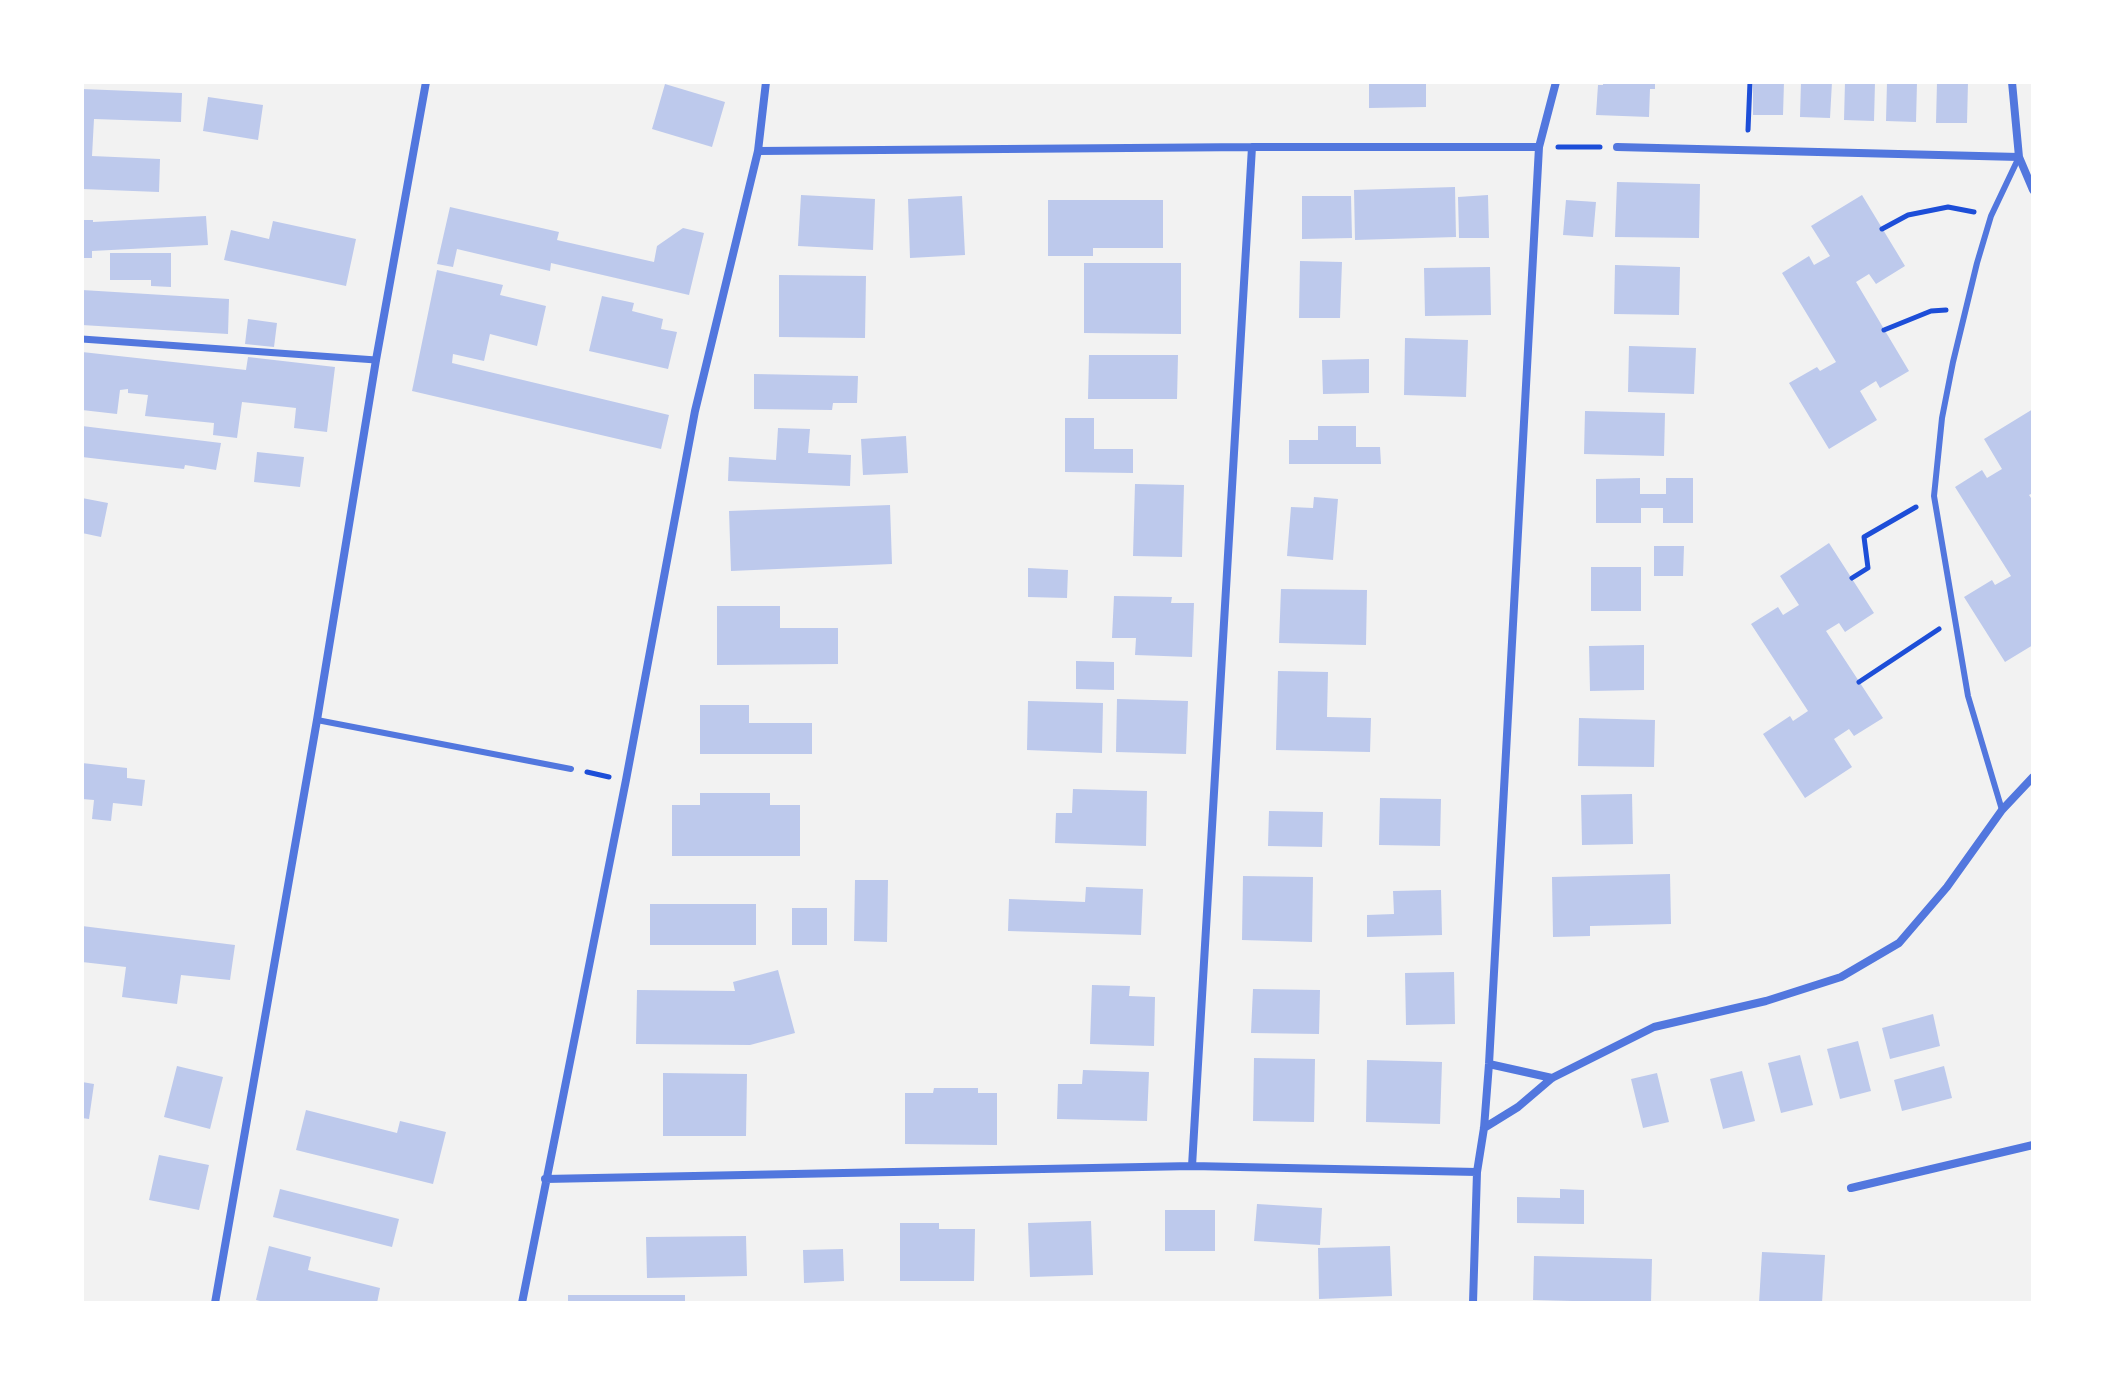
<!DOCTYPE html>
<html>
<head>
<meta charset="utf-8">
<style>
	body { margin:0 }
	#map { position:relative; width:2115px; height:1385px; overflow:hidden; background:#f2f2f2; font-family:"Alegreya Sans",sans-serif }
	canvas { display:block }
	.frame { position:absolute; inset:0; border:84px solid #fff; pointer-events:none }
</style>
</head>
<body>
<div id="map">
<canvas width="2115" height="1385"></canvas>
<div class="frame"></div>
</div>
<script>
const ctx = document.querySelector('canvas').getContext('2d');
ctx.lineJoin = 'round';
function fill(path, color) {
  ctx.fillStyle = color;
  ctx.fill(path, 'evenodd');
}
function trace(path, color, width, dash) {
  ctx.strokeStyle = color;
  ctx.lineWidth = width;
  ctx.lineCap = dash ? 'butt' : 'round';
  ctx.setLineDash(dash || []);
  ctx.stroke(path);
}
const building = new Path2D(`
	M 1369,82 L 1426,82 L 1426,107 L 1369,108 Z
	M 1603,82 L 1655,82 L 1655,89 L 1650,89 L 1649,117 L 1596,115 L 1598,85 L 1603,85 Z
	M 1753,82 L 1784,82 L 1783,115 L 1753,115 Z
	M 1801,82 L 1832,82 L 1830,118 L 1800,117 Z
	M 1845,82 L 1875,82 L 1874,121 L 1844,120 Z
	M 1887,82 L 1917,82 L 1916,122 L 1886,121 Z
	M 1937,82 L 1968,82 L 1967,123 L 1936,123 Z
	M 665,84 L 725,102 L 712,147 L 652,129 Z
	M 82,89 L 182,93 L 181,122 L 94,119 L 92,156 L 160,159 L 159,192 L 82,189 Z
	M 208,97 L 263,105 L 258,140 L 203,131 Z
	M 1617,182 L 1700,184 L 1699,238 L 1615,237 Z
	M 1455,187 L 1456,237 L 1355,240 L 1354,190 Z
	M 801,195 L 875,199 L 873,250 L 798,246 Z
	M 1488,195 L 1489,238 L 1459,238 L 1458,197 Z
	M 1862,195 L 1905,266 L 1876,284 L 1869,274 L 1856,282 L 1909,371 L 1880,388 L 1876,381 L 1860,391 L 1877,420 L 1829,449 L 1789,383 L 1817,367 L 1820,371 L 1836,362 L 1782,273 L 1809,256 L 1814,265 L 1830,256 L 1811,226 Z
	M 962,196 L 965,255 L 910,258 L 908,199 Z
	M 1302,196 L 1351,196 L 1352,238 L 1302,239 Z
	M 1048,200 L 1163,200 L 1163,248 L 1093,248 L 1093,256 L 1048,256 Z
	M 1566,200 L 1596,202 L 1593,237 L 1563,235 Z
	M 450,207 L 559,232 L 557,240 L 654,262 L 657,246 L 683,228 L 704,233 L 689,295 L 551,263 L 550,271 L 457,249 L 453,267 L 437,264 Z
	M 206,216 L 208,245 L 92,251 L 92,258 L 82,258 L 82,220 L 93,220 L 93,222 Z
	M 273,221 L 356,239 L 346,286 L 224,260 L 231,230 L 269,239 Z
	M 110,253 L 171,253 L 171,287 L 151,286 L 151,280 L 110,280 Z
	M 1300,261 L 1342,262 L 1340,318 L 1299,318 Z
	M 1084,263 L 1181,263 L 1181,334 L 1084,333 Z
	M 1615,265 L 1680,267 L 1679,315 L 1614,314 Z
	M 1490,267 L 1491,315 L 1425,316 L 1424,268 Z
	M 437,270 L 503,285 L 500,295 L 546,306 L 537,346 L 490,334 L 484,361 L 453,354 L 452,363 L 669,415 L 661,449 L 412,391 Z
	M 779,275 L 866,276 L 865,338 L 779,337 Z
	M 82,290 L 229,299 L 228,334 L 82,325 Z
	M 602,296 L 634,303 L 632,311 L 663,319 L 661,329 L 677,332 L 668,369 L 589,351 Z
	M 248,319 L 277,323 L 274,347 L 245,344 Z
	M 1405,338 L 1468,340 L 1466,397 L 1404,395 Z
	M 1629,346 L 1696,348 L 1694,394 L 1628,392 Z
	M 82,352 L 246,370 L 248,357 L 335,367 L 327,432 L 294,428 L 296,408 L 242,402 L 237,438 L 213,435 L 214,423 L 145,416 L 148,395 L 128,393 L 128,389 L 120,390 L 117,414 L 82,410 Z
	M 1089,355 L 1178,355 L 1177,399 L 1088,399 Z
	M 1369,359 L 1369,393 L 1323,394 L 1322,360 Z
	M 754,374 L 858,376 L 857,403 L 833,403 L 832,410 L 754,409 Z
	M 2033,409 L 2033,493 L 2029,495 L 2033,501 L 2033,645 L 2005,662 L 1964,597 L 1992,580 L 1995,585 L 2011,576 L 1955,487 L 1982,470 L 1987,478 L 2002,469 L 1984,439 Z
	M 1585,411 L 1665,413 L 1664,456 L 1584,454 Z
	M 1065,418 L 1094,418 L 1094,449 L 1133,449 L 1133,473 L 1065,472 Z
	M 82,426 L 221,443 L 216,470 L 185,465 L 184,469 L 82,457 Z
	M 1318,426 L 1356,426 L 1356,447 L 1380,447 L 1381,464 L 1289,464 L 1289,440 L 1318,440 Z
	M 778,428 L 810,429 L 808,453 L 851,455 L 850,486 L 728,481 L 729,457 L 776,460 Z
	M 906,436 L 908,473 L 863,475 L 861,439 Z
	M 257,452 L 304,457 L 300,487 L 254,482 Z
	M 1640,478 L 1640,494 L 1666,494 L 1666,478 L 1693,478 L 1693,523 L 1663,523 L 1663,508 L 1641,508 L 1641,523 L 1596,523 L 1596,479 Z
	M 1135,484 L 1184,485 L 1182,557 L 1133,556 Z
	M 1314,497 L 1338,499 L 1333,560 L 1287,556 L 1291,507 L 1313,508 Z
	M 82,498 L 108,503 L 101,537 L 82,533 Z
	M 890,505 L 892,564 L 731,571 L 729,511 Z
	M 1829,543 L 1874,613 L 1845,632 L 1839,623 L 1826,631 L 1883,718 L 1854,736 L 1849,729 L 1834,739 L 1852,767 L 1805,798 L 1763,734 L 1790,716 L 1793,721 L 1808,711 L 1751,624 L 1778,607 L 1783,615 L 1799,605 L 1780,576 Z
	M 1654,546 L 1684,546 L 1683,576 L 1654,576 Z
	M 1591,567 L 1641,567 L 1641,611 L 1591,611 Z
	M 1028,568 L 1068,570 L 1067,598 L 1028,597 Z
	M 1281,589 L 1367,590 L 1366,645 L 1279,643 Z
	M 1114,596 L 1172,597 L 1171,603 L 1194,603 L 1192,657 L 1135,655 L 1136,638 L 1112,638 Z
	M 717,606 L 780,606 L 780,628 L 838,628 L 838,664 L 717,665 Z
	M 1644,645 L 1644,690 L 1590,691 L 1589,646 Z
	M 1076,661 L 1114,662 L 1114,690 L 1076,689 Z
	M 1278,671 L 1328,672 L 1327,717 L 1371,718 L 1370,752 L 1276,750 Z
	M 1117,699 L 1188,701 L 1186,754 L 1116,752 Z
	M 1028,701 L 1103,703 L 1102,753 L 1027,750 Z
	M 700,705 L 749,705 L 749,723 L 812,723 L 812,754 L 700,754 Z
	M 1579,718 L 1655,720 L 1654,767 L 1578,766 Z
	M 82,763 L 127,768 L 127,778 L 145,780 L 142,806 L 113,803 L 111,821 L 92,819 L 94,800 L 82,799 Z
	M 1073,789 L 1147,791 L 1146,846 L 1055,843 L 1056,813 L 1072,813 Z
	M 700,793 L 770,793 L 770,805 L 800,805 L 800,856 L 672,856 L 672,805 L 700,805 Z
	M 1632,794 L 1633,844 L 1582,845 L 1581,795 Z
	M 1380,798 L 1441,799 L 1440,846 L 1379,845 Z
	M 1269,811 L 1323,812 L 1322,847 L 1268,846 Z
	M 1670,874 L 1671,924 L 1590,926 L 1590,936 L 1553,937 L 1552,877 Z
	M 1243,876 L 1313,877 L 1312,942 L 1242,940 Z
	M 855,880 L 888,880 L 887,942 L 854,941 Z
	M 1086,887 L 1143,889 L 1141,935 L 1008,931 L 1009,899 L 1085,902 Z
	M 1441,890 L 1442,935 L 1367,937 L 1367,915 L 1394,914 L 1393,891 Z
	M 650,904 L 756,904 L 756,945 L 650,945 Z
	M 792,908 L 827,908 L 827,945 L 792,945 Z
	M 82,926 L 235,945 L 230,980 L 181,975 L 177,1004 L 122,997 L 126,967 L 82,962 Z
	M 778,970 L 795,1033 L 750,1045 L 636,1044 L 637,990 L 735,991 L 733,982 Z
	M 1454,972 L 1455,1024 L 1406,1025 L 1405,973 Z
	M 1092,985 L 1130,986 L 1129,996 L 1155,997 L 1154,1046 L 1090,1044 Z
	M 1253,989 L 1320,990 L 1319,1034 L 1251,1033 Z
	M 1933,1014 L 1940,1046 L 1890,1059 L 1882,1028 Z
	M 1858,1041 L 1871,1091 L 1840,1099 L 1827,1049 Z
	M 1800,1055 L 1813,1105 L 1781,1113 L 1768,1063 Z
	M 1254,1058 L 1315,1059 L 1314,1122 L 1253,1121 Z
	M 1367,1060 L 1442,1062 L 1440,1124 L 1366,1122 Z
	M 177,1066 L 223,1077 L 210,1129 L 164,1117 Z
	M 1944,1066 L 1952,1098 L 1902,1111 L 1894,1080 Z
	M 1083,1070 L 1149,1072 L 1147,1121 L 1057,1119 L 1058,1084 L 1082,1084 Z
	M 1742,1071 L 1755,1121 L 1723,1129 L 1710,1079 Z
	M 663,1073 L 747,1074 L 746,1136 L 663,1136 Z
	M 1657,1073 L 1669,1122 L 1643,1128 L 1631,1079 Z
	M 82,1082 L 94,1084 L 89,1119 L 82,1118 Z
	M 934,1088 L 978,1088 L 978,1093 L 997,1093 L 997,1145 L 905,1144 L 905,1093 L 933,1093 Z
	M 306,1110 L 397,1133 L 400,1121 L 446,1132 L 433,1184 L 296,1150 Z
	M 159,1155 L 209,1165 L 199,1210 L 149,1200 Z
	M 280,1189 L 399,1219 L 392,1247 L 273,1217 Z
	M 1560,1189 L 1584,1190 L 1584,1224 L 1517,1223 L 1517,1197 L 1560,1198 Z
	M 1257,1204 L 1322,1208 L 1320,1245 L 1254,1241 Z
	M 1165,1210 L 1215,1210 L 1215,1251 L 1165,1251 Z
	M 1091,1221 L 1093,1275 L 1030,1277 L 1028,1223 Z
	M 900,1223 L 939,1223 L 939,1229 L 975,1229 L 974,1281 L 900,1281 Z
	M 746,1236 L 747,1276 L 647,1278 L 646,1237 Z
	M 269,1246 L 311,1257 L 308,1270 L 380,1288 L 377,1303 L 268,1303 L 256,1300 Z
	M 1390,1246 L 1392,1296 L 1319,1299 L 1318,1248 Z
	M 843,1249 L 844,1281 L 804,1283 L 803,1250 Z
	M 1762,1252 L 1825,1255 L 1822,1303 L 1759,1303 Z
	M 1534,1256 L 1652,1259 L 1651,1303 L 1533,1300 Z
	M 568,1295 L 685,1295 L 685,1303 L 568,1303 Z`);
const path = new Path2D(`
	M 1748,130 L 1750,82
	M 1558,147 L 1600,147
	M 1882,229 L 1908,215 L 1948,207 L 1974,212
	M 1884,330 L 1931,311 L 1946,310
	M 1852,578 L 1868,568 L 1864,537 L 1916,507
	M 1859,682 L 1939,629
	M 587,772 L 609,777`);
const service = new Path2D(`
	M 317,720 L 571,769
	M 2002,810 L 1968,696 L 1934,496 L 1942,418 L 1953,362 L 1977,263 L 1991,216 L 2019,157`);
const pedestrian = new Path2D(`
	M 82,339 L 376,360`);
const minor = new Path2D(`
	M 2012,82 L 2019,157 L 2033,190
	M 1617,147 L 2019,157
	M 758,151 L 1252,147 L 1539,147
	M 1489,1064 L 1552,1078
	M 1484,1128 L 1518,1107 L 1552,1078 L 1654,1027 L 1766,1001 L 1841,977 L 1899,943 L 1947,887 L 2002,810 L 2033,777
	M 1192,1166 L 1252,147
	M 545,1179 L 1192,1166 L 1477,1172
	M 1851,1188 L 2033,1145
	M 215,1303 L 317,720 L 376,360 L 426,82
	M 522,1303 L 626,780 L 695,411 L 758,151 L 766,82
	M 1473,1303 L 1477,1172 L 1484,1128 L 1489,1064 L 1539,147 L 1556,82`);
fill(building, '#bdc9ec');
trace(path, '#1d4ed8', 5);
trace(service, '#5277de', 6);
trace(pedestrian, '#5277de', 7);
trace(minor, '#5277de', 8);
</script>
</body>
</html>
